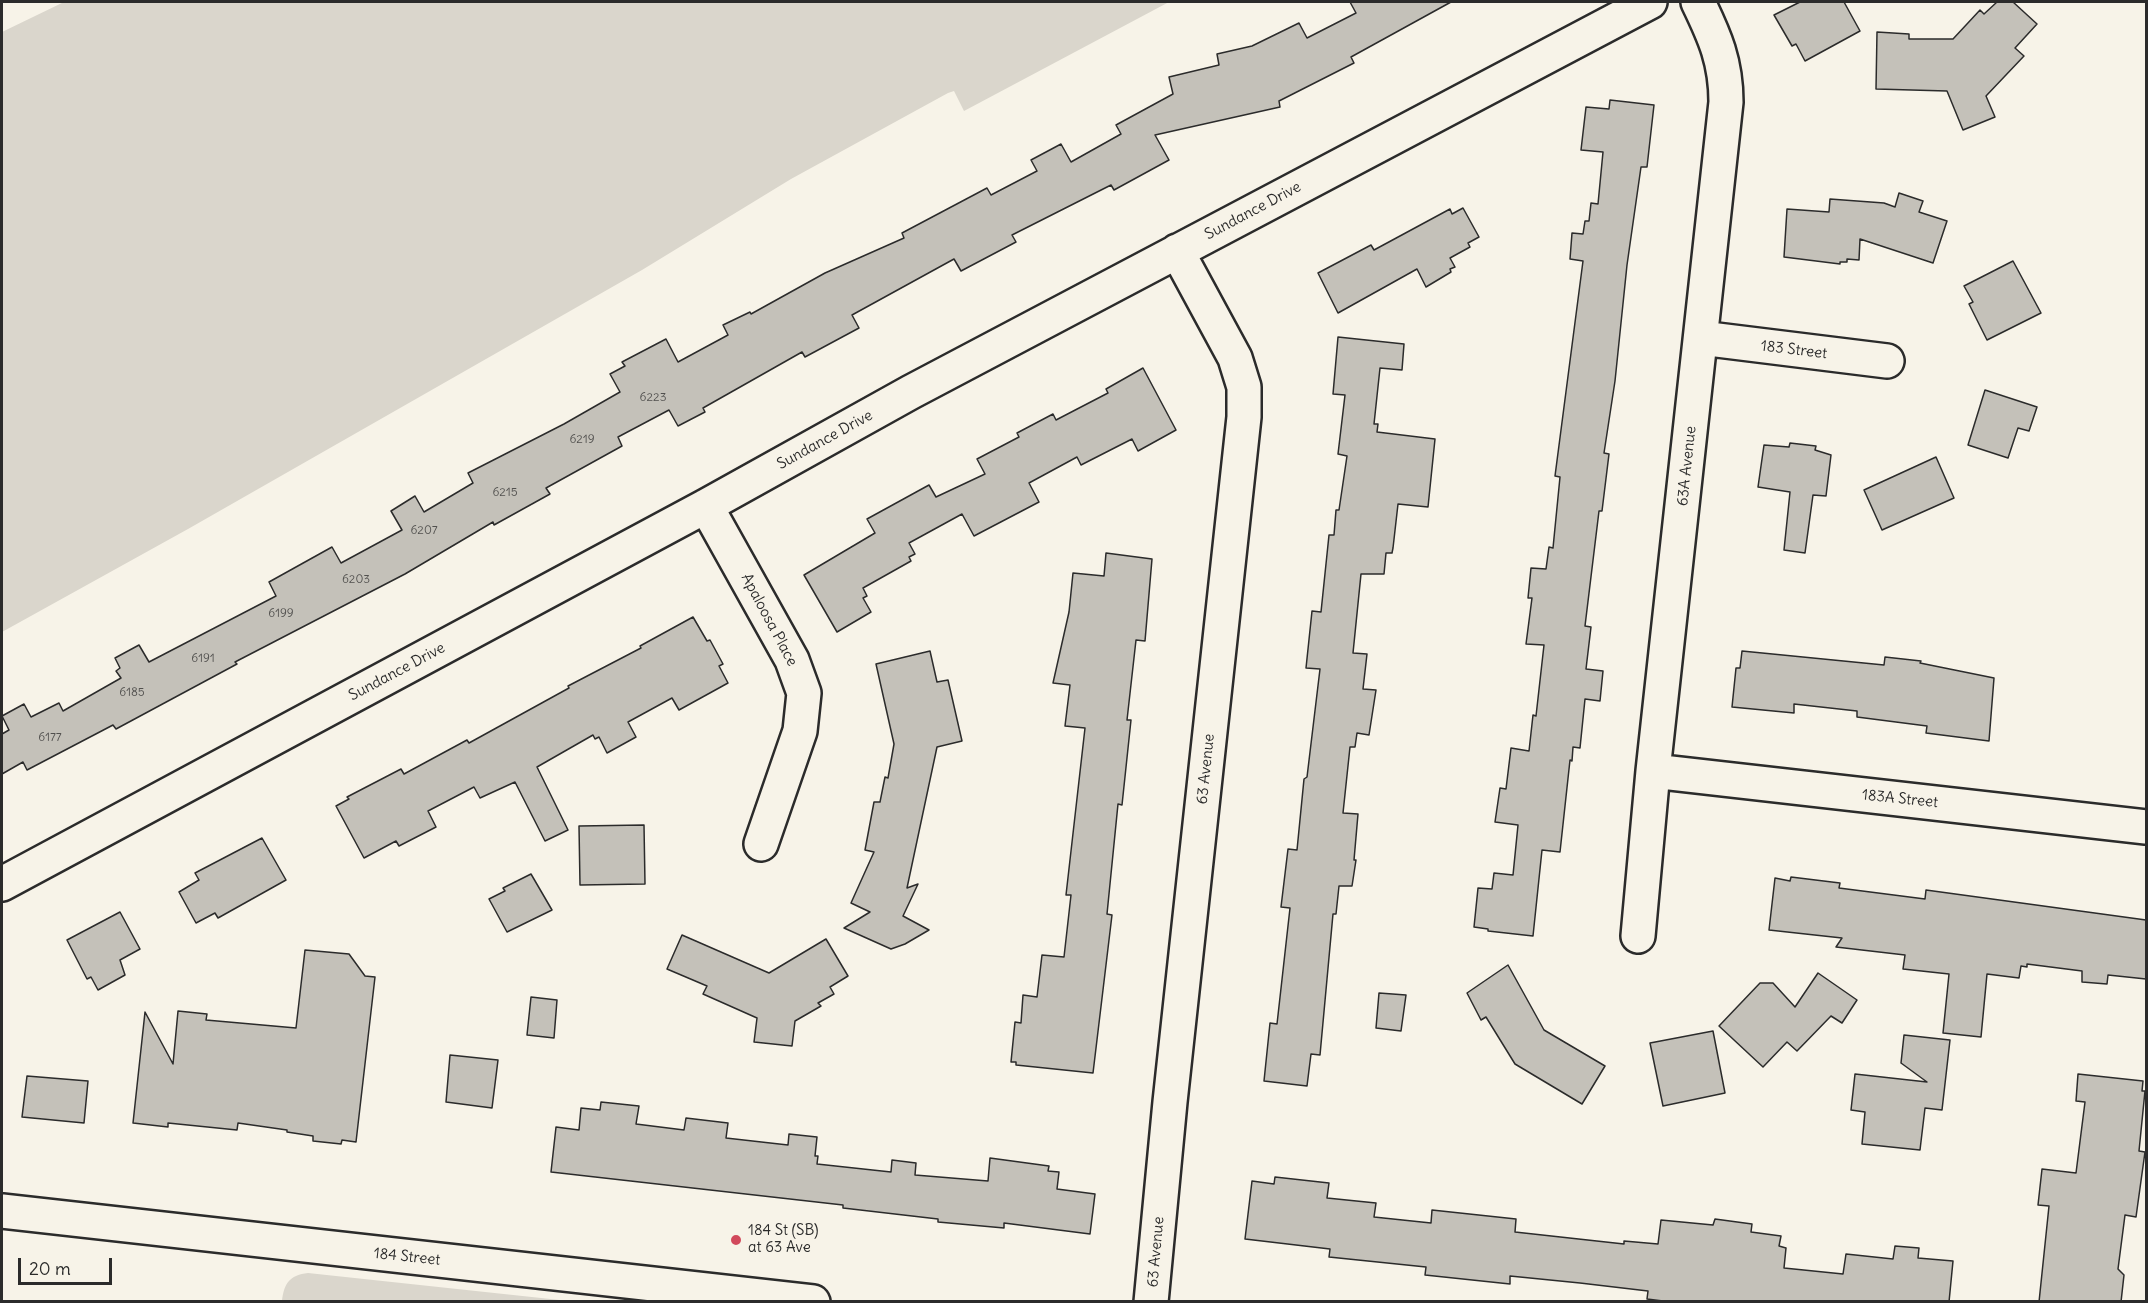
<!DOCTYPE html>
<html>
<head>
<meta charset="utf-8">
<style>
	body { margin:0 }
	#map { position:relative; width:2148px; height:1303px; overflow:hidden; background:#f7f3e8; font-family:Delius,sans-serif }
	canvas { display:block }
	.frame { position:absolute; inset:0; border:3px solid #2b2b2b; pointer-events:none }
	.scale { position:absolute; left:18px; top:1258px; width:94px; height:27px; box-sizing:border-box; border:3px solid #2b2b2b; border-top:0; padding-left:8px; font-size:18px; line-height:21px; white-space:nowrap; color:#2b2b2b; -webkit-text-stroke:4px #f7f3e8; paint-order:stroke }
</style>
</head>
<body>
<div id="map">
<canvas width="2148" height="1303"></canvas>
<div class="frame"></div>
<div class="scale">20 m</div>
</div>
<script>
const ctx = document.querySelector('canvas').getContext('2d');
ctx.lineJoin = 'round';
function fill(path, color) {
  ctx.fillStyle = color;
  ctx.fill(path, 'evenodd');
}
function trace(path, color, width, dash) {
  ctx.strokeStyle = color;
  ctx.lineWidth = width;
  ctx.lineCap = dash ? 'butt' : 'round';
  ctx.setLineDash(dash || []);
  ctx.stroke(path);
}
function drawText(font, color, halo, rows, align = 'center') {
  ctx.font = font + ' Delius,sans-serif';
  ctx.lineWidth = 4.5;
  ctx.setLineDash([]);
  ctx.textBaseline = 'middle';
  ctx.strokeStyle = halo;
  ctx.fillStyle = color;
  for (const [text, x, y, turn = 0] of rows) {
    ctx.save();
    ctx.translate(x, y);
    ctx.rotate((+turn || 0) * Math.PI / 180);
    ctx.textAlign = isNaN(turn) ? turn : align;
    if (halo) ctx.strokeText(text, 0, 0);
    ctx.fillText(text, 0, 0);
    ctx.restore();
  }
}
const green = new Path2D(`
	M 64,2 L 1169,2 L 964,111 L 954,91 L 948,93 L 791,179 L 642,270 L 188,529 L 2,632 L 2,32 Z
	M 308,1273 L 569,1301 L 282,1301 C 284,1283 290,1275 308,1273 Z`);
const building = new Path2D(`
	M 1350,2 L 1451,2 L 1351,57 L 1354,63 L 1279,101 L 1280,107 L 1155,135 L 1169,160 L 1114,190 L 1111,185 L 1012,235 L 1016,242 L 961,271 L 954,259 L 852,315 L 859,328 L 805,357 L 802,352 L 703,408 L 705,412 L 678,426 L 669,410 L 618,437 L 622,446 L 546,488 L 550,494 L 494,525 L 493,522 L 405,574 L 235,662 L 237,664 L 183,693 L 116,729 L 113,725 L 27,770 L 23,762 L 2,774 L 2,734 L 9,730 L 2,716 L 24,704 L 31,717 L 59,703 L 63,711 L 121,678 L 116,671 L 120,668 L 115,658 L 139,645 L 149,662 L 276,596 L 269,582 L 332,547 L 341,563 L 402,530 L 391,511 L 415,496 L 424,512 L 473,483 L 468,473 L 564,424 L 620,392 L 610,374 L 625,366 L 622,362 L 666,339 L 678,362 L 728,335 L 723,325 L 750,312 L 751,314 L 825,273 L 904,238 L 902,233 L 987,188 L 991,195 L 1037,171 L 1031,160 L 1061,144 L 1071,162 L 1121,134 L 1116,125 L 1173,94 L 1169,77 L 1219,65 L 1217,54 L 1252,46 L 1299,23 L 1307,38 L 1356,13 Z
	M 1800,2 L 1844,2 L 1860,31 L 1805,61 L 1796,44 L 1792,46 L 1774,15 Z
	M 1997,2 L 2013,2 L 2037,24 L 2015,48 L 2024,56 L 1986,96 L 1995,117 L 1963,130 L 1947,91 L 1876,89 L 1877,32 L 1909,34 L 1909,39 L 1953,39 L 1980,10 L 1984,14 Z
	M 1610,100 L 1654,105 L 1647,167 L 1641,167 L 1627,265 L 1615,381 L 1604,453 L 1609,454 L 1602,511 L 1599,511 L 1585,626 L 1591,627 L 1586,669 L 1603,671 L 1600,701 L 1585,699 L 1580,748 L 1573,747 L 1572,761 L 1570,760 L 1560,852 L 1542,850 L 1533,936 L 1488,931 L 1488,929 L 1474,927 L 1478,888 L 1492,889 L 1494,873 L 1513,875 L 1518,825 L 1495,822 L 1500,788 L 1506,789 L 1511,748 L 1529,751 L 1533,715 L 1536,716 L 1544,645 L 1526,644 L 1532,598 L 1528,598 L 1531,568 L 1546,569 L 1549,547 L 1553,548 L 1560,477 L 1555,476 L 1583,261 L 1570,259 L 1572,233 L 1583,234 L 1585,221 L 1589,221 L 1591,203 L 1598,204 L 1603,152 L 1581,150 L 1586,107 L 1609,109 Z
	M 1899,193 L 1923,201 L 1919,212 L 1947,221 L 1933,263 L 1860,239 L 1859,260 L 1847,259 L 1847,262 L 1840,262 L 1840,264 L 1784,257 L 1787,209 L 1829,212 L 1830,199 L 1884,203 L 1895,207 Z
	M 1463,208 L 1479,237 L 1468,243 L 1470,247 L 1450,258 L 1455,267 L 1450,269 L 1451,272 L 1426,287 L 1417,269 L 1338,313 L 1318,273 L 1371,245 L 1374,250 L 1450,209 L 1452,214 Z
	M 2013,261 L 2041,313 L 1987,340 L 1969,304 L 1973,302 L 1964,286 Z
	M 1338,337 L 1404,344 L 1402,370 L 1380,368 L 1374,424 L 1378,424 L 1377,432 L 1435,439 L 1428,507 L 1398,504 L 1393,548 L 1392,553 L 1386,553 L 1384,574 L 1361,574 L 1353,653 L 1367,654 L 1363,689 L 1376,690 L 1369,735 L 1357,733 L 1355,747 L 1350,747 L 1343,813 L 1358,814 L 1354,860 L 1356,860 L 1352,886 L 1339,886 L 1336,914 L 1333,914 L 1320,1055 L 1311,1054 L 1307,1086 L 1264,1081 L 1270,1023 L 1277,1024 L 1290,908 L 1281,907 L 1288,849 L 1297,850 L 1304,779 L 1307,777 L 1320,669 L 1306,668 L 1312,611 L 1321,612 L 1329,535 L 1334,535 L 1336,510 L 1339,510 L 1347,456 L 1338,454 L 1345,395 L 1333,394 Z
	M 1143,368 L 1176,430 L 1138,451 L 1132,439 L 1081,465 L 1077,457 L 1029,483 L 1039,502 L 974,536 L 962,514 L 909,543 L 915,554 L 909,557 L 911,561 L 863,588 L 867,596 L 863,598 L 871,612 L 837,632 L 804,575 L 875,533 L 867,519 L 929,485 L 936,497 L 985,474 L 977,459 L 1019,437 L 1017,433 L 1053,414 L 1056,420 L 1108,393 L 1106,389 Z
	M 1985,390 L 2037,407 L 2029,431 L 2018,428 L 2008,458 L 1968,445 Z
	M 1790,443 L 1816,446 L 1815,450 L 1831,455 L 1826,496 L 1813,495 L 1805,553 L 1784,550 L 1790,492 L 1758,487 L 1764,445 L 1789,447 Z
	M 1936,457 L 1954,498 L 1882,530 L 1864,490 Z
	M 1106,553 L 1152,559 L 1145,641 L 1136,640 L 1127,720 L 1131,720 L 1122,805 L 1118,804 L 1107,914 L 1112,915 L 1093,1073 L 1016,1065 L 1016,1062 L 1011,1062 L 1015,1022 L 1021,1023 L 1023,995 L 1037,997 L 1042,955 L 1064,957 L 1071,895 L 1066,895 L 1085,728 L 1065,726 L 1070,685 L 1053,683 L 1069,612 L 1073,573 L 1104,576 Z
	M 693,617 L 707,641 L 710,640 L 723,664 L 719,666 L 728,683 L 679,710 L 672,698 L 628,722 L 636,737 L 607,753 L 599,737 L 595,739 L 593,735 L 537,767 L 568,830 L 545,841 L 515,782 L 480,798 L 474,787 L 428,811 L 436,827 L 399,846 L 396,841 L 364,858 L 336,806 L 349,799 L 347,797 L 401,769 L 404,774 L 467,740 L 469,743 L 569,688 L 568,686 L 641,648 L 640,646 Z
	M 930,651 L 937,682 L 948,680 L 962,741 L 937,747 L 907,888 L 918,884 L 903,916 L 929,930 L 905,944 L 891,949 L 844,928 L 870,912 L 851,903 L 874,852 L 865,850 L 874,802 L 880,802 L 885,777 L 888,778 L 894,744 L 876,664 Z
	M 1742,651 L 1884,665 L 1885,657 L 1921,661 L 1920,663 L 1994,678 L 1989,741 L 1926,733 L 1927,726 L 1857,717 L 1857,711 L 1794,704 L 1794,713 L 1732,707 L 1736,668 L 1740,668 Z
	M 644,825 L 645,884 L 580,885 L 579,826 Z
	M 262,838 L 286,880 L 218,918 L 215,913 L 196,923 L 179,892 L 199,880 L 195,873 Z
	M 531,874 L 552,910 L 507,932 L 489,899 L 505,891 L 503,888 Z
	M 1791,877 L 1840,883 L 1839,888 L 1925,899 L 1926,890 L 2146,920 L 2146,979 L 2108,975 L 2107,984 L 2082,982 L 2082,971 L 2027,964 L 2027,967 L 2021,966 L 2019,978 L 1987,974 L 1981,1037 L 1943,1033 L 1949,974 L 1903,969 L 1905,955 L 1836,947 L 1842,938 L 1769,930 L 1775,878 L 1790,881 Z
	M 120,912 L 140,949 L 120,960 L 125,975 L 98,990 L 91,977 L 87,979 L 67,940 Z
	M 682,935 L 769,973 L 826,939 L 848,976 L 830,987 L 834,994 L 818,1003 L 821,1006 L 795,1021 L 792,1046 L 754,1042 L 757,1018 L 703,994 L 707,986 L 667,969 Z
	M 305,950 L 349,954 L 365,976 L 375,977 L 356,1142 L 342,1140 L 341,1144 L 313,1141 L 313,1136 L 287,1132 L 287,1130 L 238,1123 L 237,1130 L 168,1123 L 168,1127 L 133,1123 L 145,1012 L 173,1064 L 178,1011 L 207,1014 L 206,1020 L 296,1028 Z
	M 1508,965 L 1544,1030 L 1605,1066 L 1582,1104 L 1515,1064 L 1486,1017 L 1481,1020 L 1467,993 Z
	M 1818,973 L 1857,1000 L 1842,1023 L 1831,1016 L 1797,1051 L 1787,1042 L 1763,1067 L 1719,1026 L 1760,983 L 1773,983 L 1795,1007 Z
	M 1379,993 L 1406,995 L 1401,1031 L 1376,1028 Z
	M 531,997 L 557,1000 L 554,1038 L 527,1035 Z
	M 1713,1031 L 1725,1093 L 1663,1106 L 1650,1043 Z
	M 1904,1035 L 1950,1040 L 1942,1110 L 1925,1108 L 1920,1150 L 1862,1144 L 1865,1112 L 1851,1110 L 1855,1074 L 1927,1082 L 1901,1063 Z
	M 450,1055 L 498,1060 L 492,1108 L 446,1102 Z
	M 2078,1074 L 2143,1081 L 2142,1091 L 2145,1091 L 2139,1151 L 2145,1152 L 2136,1217 L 2125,1215 L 2118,1269 L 2124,1275 L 2121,1302 L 2039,1302 L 2049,1206 L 2038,1205 L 2042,1169 L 2076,1173 L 2085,1102 L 2076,1101 Z
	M 27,1076 L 88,1081 L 84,1123 L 22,1117 Z
	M 601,1102 L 639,1106 L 636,1124 L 684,1130 L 686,1118 L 728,1123 L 726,1138 L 788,1145 L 789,1134 L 817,1137 L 815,1156 L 818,1156 L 817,1164 L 891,1172 L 892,1160 L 916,1163 L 915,1175 L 988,1181 L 990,1158 L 1049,1166 L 1048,1171 L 1059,1172 L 1057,1189 L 1095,1194 L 1090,1234 L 1004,1223 L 1004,1228 L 938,1222 L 938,1219 L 843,1208 L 843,1205 L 551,1172 L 556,1127 L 579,1130 L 581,1108 L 600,1110 Z
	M 1275,1177 L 1329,1183 L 1327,1198 L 1376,1203 L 1374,1217 L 1431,1223 L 1432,1210 L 1516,1219 L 1515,1232 L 1624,1244 L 1624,1241 L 1658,1244 L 1661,1220 L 1713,1225 L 1715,1219 L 1752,1224 L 1751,1232 L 1781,1236 L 1779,1246 L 1786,1248 L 1784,1268 L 1843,1274 L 1846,1254 L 1893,1259 L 1895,1246 L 1919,1248 L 1918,1258 L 1953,1261 L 1949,1302 L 1671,1302 L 1647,1299 L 1648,1291 L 1580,1283 L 1510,1276 L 1510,1284 L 1425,1275 L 1426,1267 L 1329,1257 L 1330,1249 L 1245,1239 L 1252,1181 L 1274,1184 Z`);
const minor = new Path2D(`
	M 1701,338 L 1887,361
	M 706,506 L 792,660 L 804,693 L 800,731 L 761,844
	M 1653,771 L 2146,827
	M 2,884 L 706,506 L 911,392 L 1650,2
	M 1638,936 L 1653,771 L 1726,102 C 1726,62 1715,37 1698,2
	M 1151,1302 L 1170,1102 L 1244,417 L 1244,387 L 1235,358 L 1177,251`);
const major = new Path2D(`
	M 2,1211 L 813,1302`);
const markers = [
	[736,1240,6,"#d1495b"]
];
const numberNames = [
	["6223",653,398],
	["6219",582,440],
	["6215",505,493],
	["6207",424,531],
	["6203",356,580],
	["6199",281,614],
	["6191",203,659],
	["6185",132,693],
	["6177",50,738]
];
const streetNames = [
	["Sundance Drive",1253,211,-28],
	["183 Street",1794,350,7],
	["Sundance Drive",825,440,-29],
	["63A Avenue",1687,466,-84],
	["Apaloosa Place",769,620,62],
	["Sundance Drive",397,672,-28],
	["63 Avenue",1206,769,-84],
	["183A Street",1900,799,6],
	["63 Avenue",1156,1252,-85],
	["184 Street",407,1257,6]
];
const poiNames = [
	["184 St (SB)",748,1231],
	["at 63 Ave",748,1248]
];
fill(green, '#dad6cc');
fill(building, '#c4c1b9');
trace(building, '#2b2b2b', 1.5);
trace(minor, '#2b2b2b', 38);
trace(major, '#2b2b2b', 38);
trace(minor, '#f7f3e8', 33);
trace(major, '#f7f3e8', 33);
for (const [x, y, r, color] of markers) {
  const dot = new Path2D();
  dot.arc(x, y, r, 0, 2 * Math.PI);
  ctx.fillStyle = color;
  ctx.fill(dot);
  trace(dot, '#f7f3e8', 2);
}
drawText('12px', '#51504e', null, numberNames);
drawText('15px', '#2b2b2b', '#f7f3e8', streetNames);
drawText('15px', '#2b2b2b', '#f7f3e8', poiNames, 'left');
</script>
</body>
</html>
